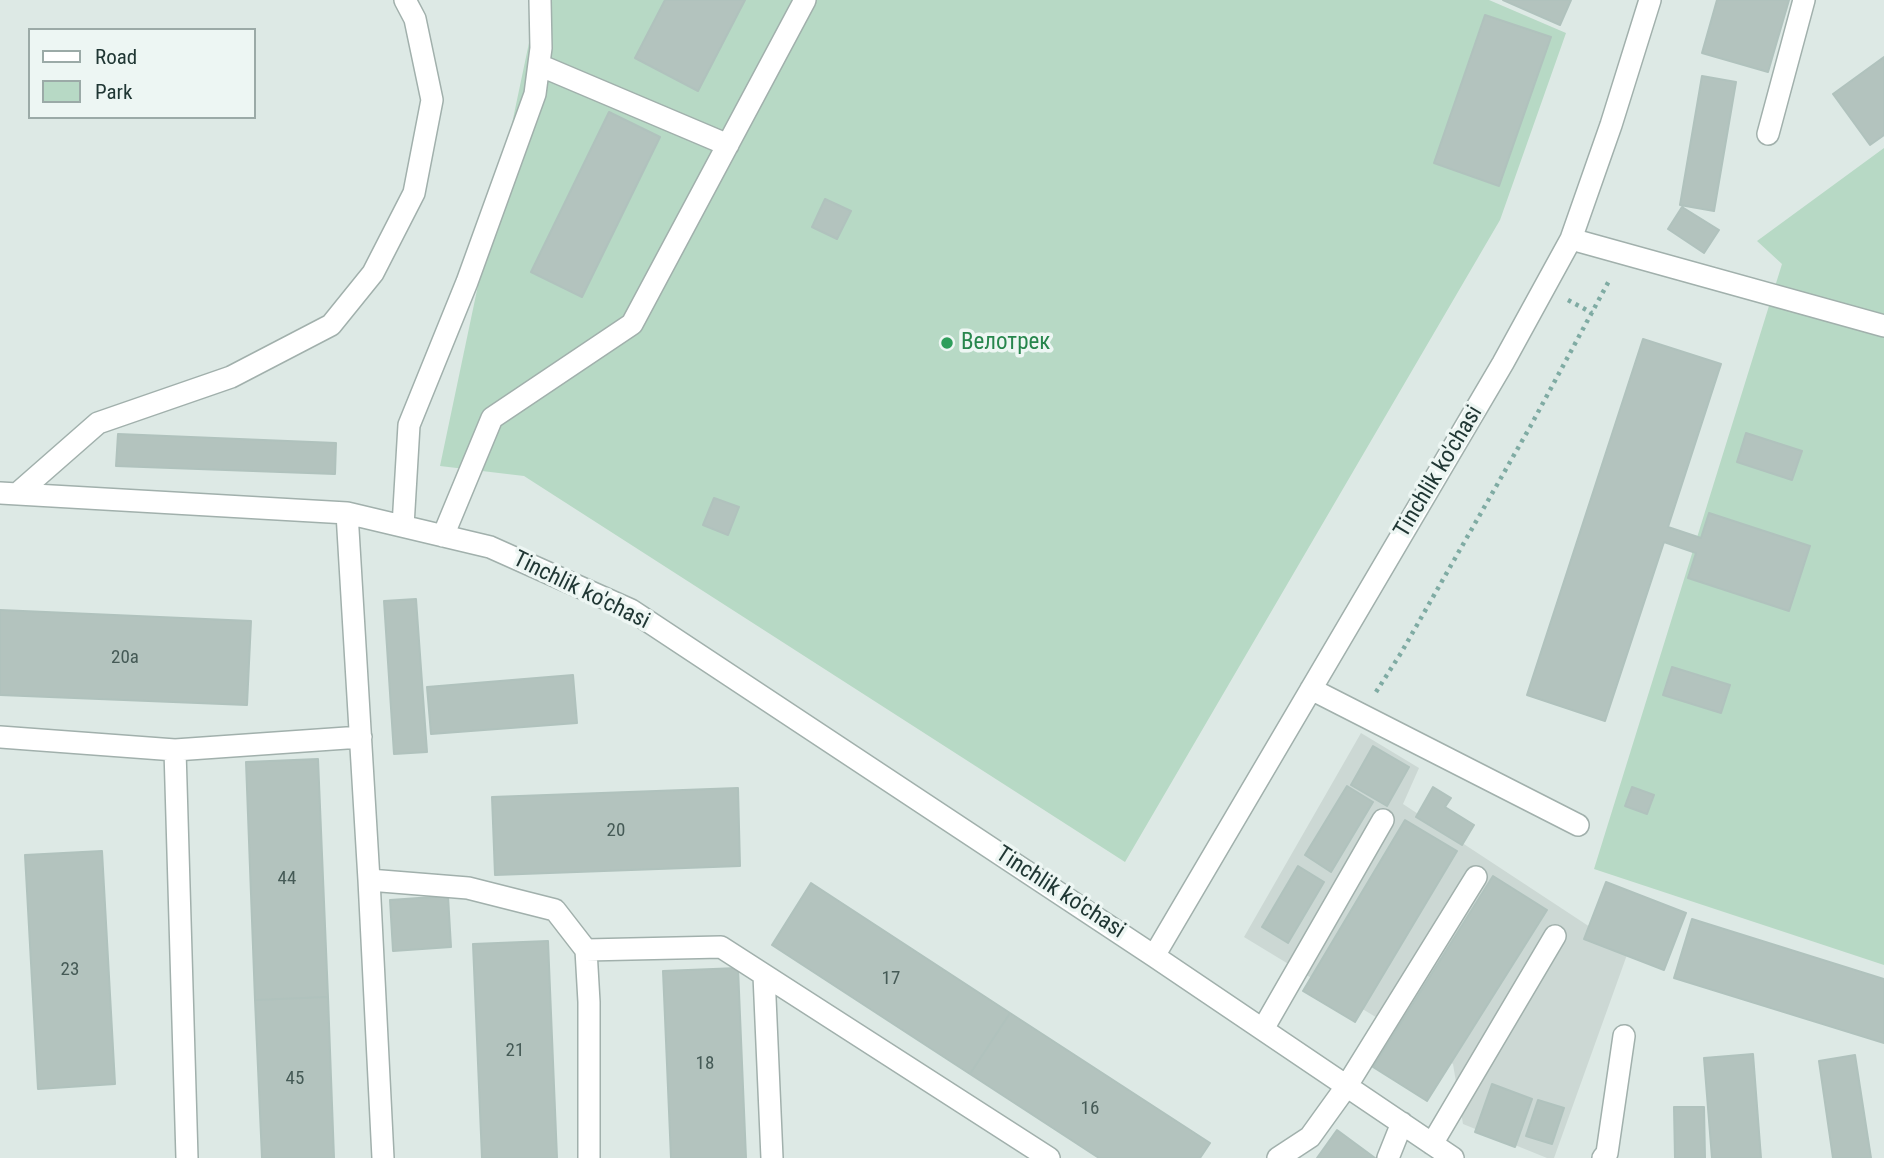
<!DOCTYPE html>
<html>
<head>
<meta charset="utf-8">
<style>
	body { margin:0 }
	#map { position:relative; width:1884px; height:1158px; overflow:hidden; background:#dde9e5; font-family:"Roboto Condensed",sans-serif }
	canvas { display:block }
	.legend { position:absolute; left:28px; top:28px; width:228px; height:91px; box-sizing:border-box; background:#edf6f3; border:2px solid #9baaa7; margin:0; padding:9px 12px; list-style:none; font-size:21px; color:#203734 }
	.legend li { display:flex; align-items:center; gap:14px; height:35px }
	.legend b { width:35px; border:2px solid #9baaa7 }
</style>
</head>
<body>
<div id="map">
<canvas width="1884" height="1158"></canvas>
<ul class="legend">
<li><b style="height:9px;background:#fff"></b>Road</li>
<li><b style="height:19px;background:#b7d9c5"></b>Park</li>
</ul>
</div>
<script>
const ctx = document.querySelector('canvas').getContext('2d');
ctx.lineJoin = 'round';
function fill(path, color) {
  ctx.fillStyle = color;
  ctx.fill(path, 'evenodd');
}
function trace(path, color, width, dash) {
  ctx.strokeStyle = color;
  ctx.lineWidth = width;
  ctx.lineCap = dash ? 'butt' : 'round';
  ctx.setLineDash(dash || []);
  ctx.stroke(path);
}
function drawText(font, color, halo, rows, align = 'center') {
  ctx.font = font + ' "Roboto Condensed",sans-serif';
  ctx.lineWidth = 7;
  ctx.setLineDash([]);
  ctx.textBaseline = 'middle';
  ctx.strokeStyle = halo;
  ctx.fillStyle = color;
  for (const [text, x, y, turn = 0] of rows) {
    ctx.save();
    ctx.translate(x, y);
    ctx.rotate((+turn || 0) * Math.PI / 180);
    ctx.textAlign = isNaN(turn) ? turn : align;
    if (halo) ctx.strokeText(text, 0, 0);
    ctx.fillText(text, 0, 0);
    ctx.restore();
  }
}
const built = new Path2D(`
	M 1361,733 L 1419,768 L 1403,804 L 1628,952 L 1554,1158 L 1547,1158 L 1463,1124 L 1453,1064 L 1244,937 Z`);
const green = new Path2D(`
	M 538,0 L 1489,0 L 1566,33 L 1500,220 L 1125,862 L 524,476 L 440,466 Z
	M 1884,148 L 1884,965 L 1594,869 L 1782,264 L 1757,241 Z`);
const building = new Path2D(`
	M 665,0 L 745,0 L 698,91 L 635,58 Z
	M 1503,0 L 1571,0 L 1560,25 Z
	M 1717,0 L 1789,0 L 1768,72 L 1702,53 Z
	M 1485,15 L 1551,37 L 1499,186 L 1434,163 Z
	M 1884,57 L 1884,135 L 1870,145 L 1833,94 Z
	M 1702,76 L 1736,82 L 1714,211 L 1680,205 Z
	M 609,112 L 660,137 L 582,297 L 531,272 Z
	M 825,199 L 851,211 L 837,239 L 812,227 Z
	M 1682,207 L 1719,230 L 1704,253 L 1668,229 Z
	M 1643,339 L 1721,364 L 1668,527 L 1701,538 L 1709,513 L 1810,546 L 1789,611 L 1688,578 L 1696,553 L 1664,542 L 1605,721 L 1527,695 Z
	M 1746,433 L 1802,451 L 1792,480 L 1737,462 Z
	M 118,434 L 336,443 L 335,474 L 116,466 Z
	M 714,498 L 739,507 L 728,535 L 703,525 Z
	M 416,599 L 427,752 L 394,754 L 384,601 Z
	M 0,610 L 251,621 L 247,705 L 0,695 Z
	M 1672,667 L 1730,685 L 1721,713 L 1663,695 Z
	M 573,675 L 577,723 L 431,734 L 427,687 Z
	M 1373,746 L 1409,767 L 1387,806 L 1351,785 Z
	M 318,759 L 328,997 L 255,1000 L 246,762 Z
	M 1347,786 L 1373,802 L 1331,872 L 1305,855 Z
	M 1433,787 L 1451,798 L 1445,807 L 1474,825 L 1462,845 L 1416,817 Z
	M 1632,787 L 1654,795 L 1647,814 L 1625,806 Z
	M 738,788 L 740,866 L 495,875 L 492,797 Z
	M 1405,820 L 1457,851 L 1355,1022 L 1303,991 Z
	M 102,851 L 115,1084 L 38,1089 L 25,855 Z
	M 1298,866 L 1324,882 L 1288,943 L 1262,927 Z
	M 1493,876 L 1547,910 L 1427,1101 L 1373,1067 Z
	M 1606,882 L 1686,913 L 1664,970 L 1584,939 Z
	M 811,883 L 1010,1013 L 970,1074 L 772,945 Z
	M 448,896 L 451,947 L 393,951 L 390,900 Z
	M 1692,919 L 1884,979 L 1884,1043 L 1674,978 Z
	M 548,941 L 557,1158 L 482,1158 L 473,944 Z
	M 738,968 L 746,1158 L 671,1158 L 663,971 Z
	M 328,997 L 334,1158 L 262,1158 L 255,1000 Z
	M 1010,1013 L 1210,1143 L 1200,1158 L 1099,1158 L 970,1074 Z
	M 1753,1054 L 1761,1158 L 1712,1158 L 1704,1058 Z
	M 1855,1055 L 1871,1158 L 1833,1158 L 1819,1061 Z
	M 1492,1084 L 1532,1099 L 1515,1147 L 1475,1132 Z
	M 1538,1100 L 1564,1108 L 1552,1144 L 1526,1136 Z
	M 1674,1107 L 1704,1107 L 1705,1158 L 1675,1158 Z
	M 1337,1130 L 1375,1158 L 1317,1158 Z`);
const path = new Path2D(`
	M 1568,300 L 1592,313
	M 1376,692 L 1401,653 L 1530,427 L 1610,279`);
const minor = new Path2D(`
	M 539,65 L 728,145
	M 1768,134 L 1804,0
	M 1571,239 L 1884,326
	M 0,493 L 347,513 L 490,547 L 631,610 L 1154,956 L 1453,1158
	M 17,494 L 98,423 L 231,377 L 331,325 L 373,273 L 414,193 L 432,100 L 415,19 L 405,0
	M 347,513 L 369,880 L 468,888 L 555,910 L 586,950 L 589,1002 L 589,1158
	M 403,526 L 409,425 L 467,282 L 535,94 L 541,48 L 540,0
	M 443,536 L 492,418 L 632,324 L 805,0
	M 1311,689 L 1578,825
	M 0,737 L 175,750 L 361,737
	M 175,750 L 187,1158
	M 369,880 L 383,1158
	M 586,950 L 721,947 L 1049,1158
	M 1154,956 L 1503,363 L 1571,239 L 1611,125 L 1650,0
	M 764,975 L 772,1158
	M 1263,1029 L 1383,820
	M 1432,1144 L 1555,936
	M 1278,1158 L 1310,1137 L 1346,1087 L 1476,877
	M 1388,1158 L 1402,1123
	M 1603,1158 L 1607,1153 L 1624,1036`);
const markers = [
	[947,343,7,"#2e9e5b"]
];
const numberNames = [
	["20a",125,658],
	["20",616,831],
	["44",287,879],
	["23",70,970],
	["17",891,979],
	["21",515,1051],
	["18",705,1064],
	["45",295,1079],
	["16",1090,1109]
];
const leisureNames = [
	["Велотрек",961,343]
];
const streetNames = [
	["Tinchlik ko'chasi",1439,472,-59],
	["Tinchlik ko'chasi",581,591,26],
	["Tinchlik ko'chasi",1060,893,33]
];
fill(built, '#ccd8d4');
fill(green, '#b7d9c5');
fill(building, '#b3c3be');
trace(building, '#b0c2bd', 2);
trace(minor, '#a1b0ac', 24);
trace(path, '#7faba3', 4.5, [3.5, 5]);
trace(minor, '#fff', 21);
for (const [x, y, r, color] of markers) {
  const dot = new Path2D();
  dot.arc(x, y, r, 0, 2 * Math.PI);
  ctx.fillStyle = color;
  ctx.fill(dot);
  trace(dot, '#edf6f3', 2.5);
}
drawText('19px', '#455a56', null, numberNames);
drawText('23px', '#27864d', '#edf6f3', leisureNames, 'left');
drawText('23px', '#203734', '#edf6f3', streetNames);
</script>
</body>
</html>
